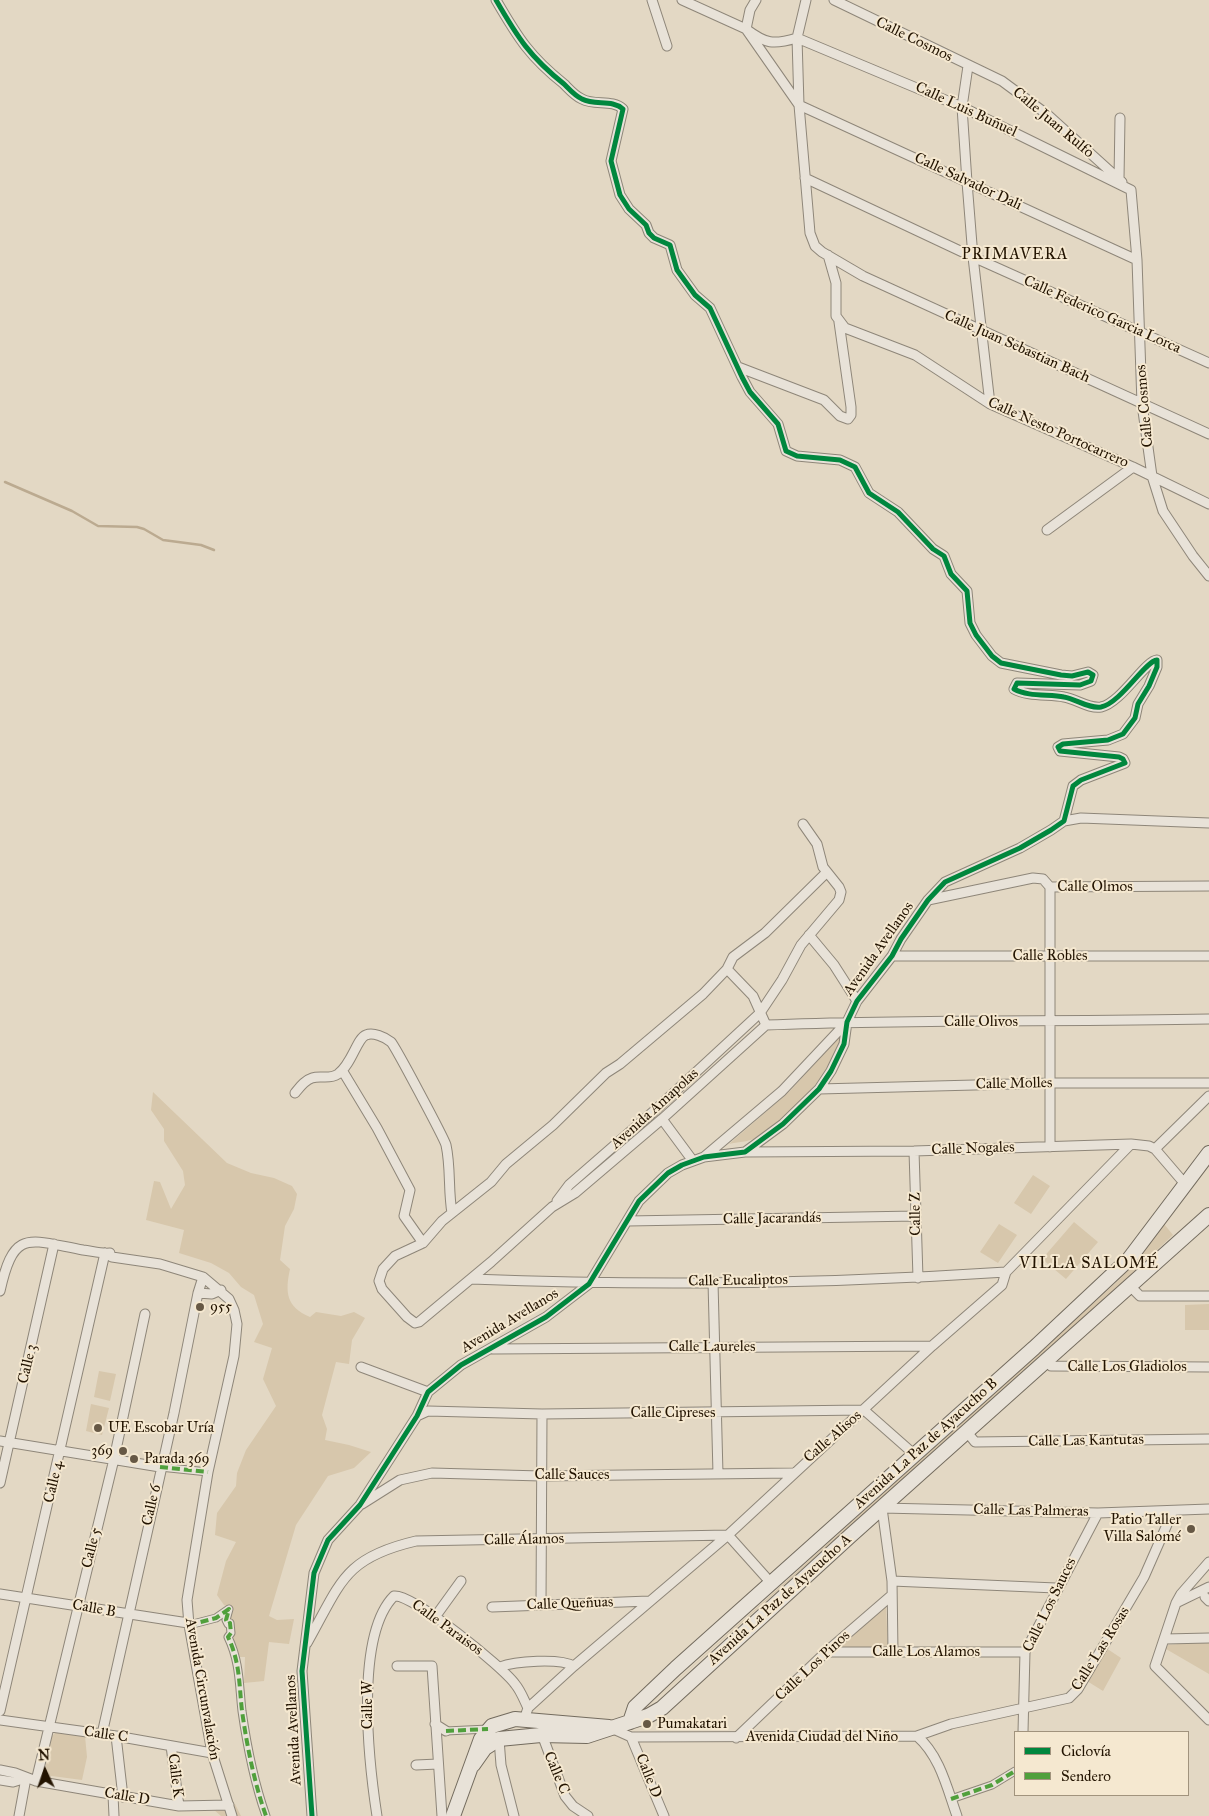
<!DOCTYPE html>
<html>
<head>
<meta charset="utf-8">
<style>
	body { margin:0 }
	#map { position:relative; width:1209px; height:1816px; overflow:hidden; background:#e3d8c4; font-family:"IM FELL Great Primer",serif }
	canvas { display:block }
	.legend { position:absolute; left:1014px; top:1731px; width:175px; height:65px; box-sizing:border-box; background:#f5e8d0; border:1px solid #a1937d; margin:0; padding:6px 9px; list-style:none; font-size:15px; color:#221300 }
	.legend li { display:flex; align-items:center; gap:10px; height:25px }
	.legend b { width:25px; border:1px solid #a1937d }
	.north { position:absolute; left:20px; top:1746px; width:50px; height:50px; -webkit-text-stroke:4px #f5e8d0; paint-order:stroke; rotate:357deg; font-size:14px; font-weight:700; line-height:20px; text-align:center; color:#221300 }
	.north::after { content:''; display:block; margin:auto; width:18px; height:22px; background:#221300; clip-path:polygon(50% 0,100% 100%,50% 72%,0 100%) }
</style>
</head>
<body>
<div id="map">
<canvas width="1209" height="1816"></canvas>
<ul class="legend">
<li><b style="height:6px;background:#00873e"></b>Ciclovía</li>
<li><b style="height:6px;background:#50a03c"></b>Sendero</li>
</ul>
<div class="north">N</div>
</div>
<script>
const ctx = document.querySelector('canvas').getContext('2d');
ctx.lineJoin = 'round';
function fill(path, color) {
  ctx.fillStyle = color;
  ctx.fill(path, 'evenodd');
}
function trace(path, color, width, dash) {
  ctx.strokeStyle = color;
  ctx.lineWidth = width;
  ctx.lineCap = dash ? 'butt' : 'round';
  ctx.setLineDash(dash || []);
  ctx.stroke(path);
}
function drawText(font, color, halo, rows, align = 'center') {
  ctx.font = font + ' "IM FELL Great Primer",serif';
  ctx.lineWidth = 4;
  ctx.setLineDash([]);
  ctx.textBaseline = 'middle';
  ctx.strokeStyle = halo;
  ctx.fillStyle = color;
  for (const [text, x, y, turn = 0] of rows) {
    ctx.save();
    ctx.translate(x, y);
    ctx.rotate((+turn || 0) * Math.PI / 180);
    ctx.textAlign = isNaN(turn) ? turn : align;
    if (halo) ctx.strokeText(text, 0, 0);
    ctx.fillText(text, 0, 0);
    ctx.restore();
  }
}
const green = new Path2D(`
	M 841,1035 C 838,1068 785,1122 756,1138 C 748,1142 737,1142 729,1144 L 790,1091 Z
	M 153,1092 L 227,1163 L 251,1173 L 274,1178 L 292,1186 L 297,1194 L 294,1209 L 285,1226 L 280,1260 L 290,1269 C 285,1292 286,1307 310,1317 L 316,1312 L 341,1316 L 354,1312 L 365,1318 L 352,1340 L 349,1364 L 336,1362 L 322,1415 L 327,1429 L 325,1440 L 349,1445 L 371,1452 L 354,1468 L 328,1476 L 296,1525 L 269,1616 L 277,1620 L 294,1619 L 289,1644 L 269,1642 L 264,1681 L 244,1683 L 245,1657 L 240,1657 L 234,1641 L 229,1607 L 224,1605 L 217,1595 L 226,1561 L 236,1542 L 215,1535 L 217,1513 L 236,1486 L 237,1473 L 246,1450 L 276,1406 L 263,1379 L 272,1348 L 254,1342 L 263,1324 L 254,1295 L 241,1287 L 229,1273 L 211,1263 L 179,1253 L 184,1230 L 146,1220 L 154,1181 L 160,1182 L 171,1209 L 185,1185 L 183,1171 L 164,1141 L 164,1129 L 151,1110 Z
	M 1033,1175 L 1050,1186 L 1031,1214 L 1014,1203 Z
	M 1074,1222 L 1098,1242 L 1066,1279 L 1042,1259 Z
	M 999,1224 L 1017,1235 L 998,1263 L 980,1252 Z
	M 1164,1224 L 1173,1235 L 1123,1282 L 644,1710 L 1120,1279 Z
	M 1209,1304 L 1209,1330 L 1185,1330 L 1185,1305 Z
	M 99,1371 L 116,1374 L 110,1401 L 94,1397 Z
	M 91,1404 L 109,1408 L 102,1435 L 86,1431 Z
	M 886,1605 L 888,1652 L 837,1651 Z
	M 1209,1641 L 1209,1674 L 1166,1649 L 1168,1645 Z
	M 1106,1648 L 1121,1658 L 1103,1691 L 1087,1681 Z
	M 57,1731 L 85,1736 L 87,1757 L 82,1780 L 44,1775 L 52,1736 Z
	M 235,1804 L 241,1816 L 221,1816 L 213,1809 L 215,1805 Z`);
const stream = new Path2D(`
	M 5,482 L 72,511 L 98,526 L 137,527 L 144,529 L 163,540 L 201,545 L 214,550`);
const pedestrian = new Path2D(`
	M 160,1467 L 208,1472
	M 189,1625 L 216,1618 L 229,1609 L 226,1620 L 228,1624 L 230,1623 L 231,1633 L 228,1637 C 240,1662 239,1684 242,1711 C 247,1746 254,1782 266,1816
	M 446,1731 L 488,1729
	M 951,1799 L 992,1785 L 1015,1771`);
const minor = new Path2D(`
	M 652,0 L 667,46
	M 682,0 L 746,29 L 799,105 L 1137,260
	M 756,0 L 750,10 L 746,29 C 766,44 773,45 797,38 L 962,107 L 1131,190
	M 806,0 L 797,38 L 799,105 L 810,233 L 815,246 L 822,252 L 863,276 L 1209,434
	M 834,0 L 1002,81 L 1048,115 L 1122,182
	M 968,66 L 962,107 L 967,182 L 973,257 L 990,404
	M 805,178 L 973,257 L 1209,363
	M 1119,179 L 1120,118
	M 1131,190 L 1137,260 L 1142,404 L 1152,476 L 1163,511 L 1193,556 L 1209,576
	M 828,255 L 836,283 L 836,316 L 845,328 L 915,355 L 990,404 L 1133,467 L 1209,504
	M 738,367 L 824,400 L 840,416 L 848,419 L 851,415 L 851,407 L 839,322
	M 1047,530 L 1133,467
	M 1064,821 L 1081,818 L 1209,823
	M 1050,887 L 1209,886
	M 928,900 L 1033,878 L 1043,879 L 1050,887
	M 809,935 L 834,965 L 857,1001
	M 892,956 L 1209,956
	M 727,969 L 753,996 L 766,1025
	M 766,1025 L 662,1119 L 575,1193 L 552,1207 L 491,1262 L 419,1322 L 415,1323 L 407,1317 L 382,1289 L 379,1281 L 383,1269 L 395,1256 L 423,1243 L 442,1221 L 491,1182 L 506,1164 L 553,1125 L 606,1073 L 620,1064 L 703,994 L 727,969 L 733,957 L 765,933 L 827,872
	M 766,1025 C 914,1019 1062,1022 1209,1019
	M 342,1070 L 377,1128 L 410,1190 L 404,1216 L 423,1243
	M 819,1089 L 1052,1083 L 1209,1083
	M 295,1093 C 300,1087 305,1080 312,1078 C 321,1075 329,1080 338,1074 C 352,1064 357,1038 366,1035 C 373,1032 385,1037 391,1042 C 395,1046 444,1138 446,1145 C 451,1168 448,1190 452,1213
	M 662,1119 L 693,1161
	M 1050,1147 L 1050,887
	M 1155,1149 L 1209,1096
	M 914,1151 L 918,1278
	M 745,1152 L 914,1151 L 1131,1144 L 1149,1146 L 1155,1149 L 1185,1184
	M 704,1157 L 782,1091 L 847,1022
	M 557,1201 L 569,1185 L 654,1111 L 760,1013 L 782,980 L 801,945 L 839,900 L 841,892 L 839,887 L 823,867 L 817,844 L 803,824
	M 628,1221 L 916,1216
	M 105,1253 L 112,1257 L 160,1264 L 203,1277 L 229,1299 L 234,1310 L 237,1324 L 234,1356 L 208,1472 L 187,1600 L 189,1625 L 212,1753 L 232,1816
	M 471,1279 C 649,1286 828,1284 1006,1272
	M 713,1282 L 718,1474
	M 1130,1286 L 1140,1296 L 1209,1296
	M 0,1291 C 14,1228 28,1240 83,1250 C 92,1251 101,1254 110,1253
	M 198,1293 L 212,1294 L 221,1290
	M 493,1349 L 932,1346
	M 1046,1361 L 1051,1366 L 1209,1367
	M 361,1367 L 428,1392
	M 417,1416 L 428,1411 L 542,1414 L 864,1410 L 915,1455
	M 967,1432 L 975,1442 L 1209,1439
	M 0,1441 L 160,1467
	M 0,1483 L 54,1244
	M 362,1504 L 400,1480 L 432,1473 L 541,1476 L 793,1473
	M 728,1535 L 771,1583
	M 1209,1562 L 1181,1594 L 1176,1603 L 1155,1666 L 1209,1720
	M 892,1581 L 1056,1588
	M 0,1594 L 188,1623
	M 1205,1597 L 1209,1601
	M 1176,1603 L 1209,1587
	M 541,1604 L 542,1414
	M 492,1607 L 649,1601
	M 435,1617 L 461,1581
	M 1165,1639 L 1209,1638
	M 307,1643 C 341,1583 343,1558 416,1541 L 728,1535
	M 826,1652 L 1025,1652
	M 893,1652 L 892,1581 L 882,1508 L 1098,1513 L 1209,1509
	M 397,1666 L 432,1666 L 442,1816
	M 500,1667 C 515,1661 560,1658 574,1666
	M 0,1711 L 105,1253
	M 0,1720 L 116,1736 L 212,1753
	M 524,1720 L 528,1708 L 574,1666 L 728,1535 L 932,1346 L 1002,1285 L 1006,1272 L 1131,1144
	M 435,1724 L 446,1731
	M 611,1728 L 631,1737 L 917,1736 L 951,1724 L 1069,1698 L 1078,1689 L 1144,1577 L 1173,1511
	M 541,1732 L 565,1796 L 573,1806 L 588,1816
	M 1023,1732 L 1025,1652 L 1098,1513
	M 102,1734 L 174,1413 L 198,1293 L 203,1277
	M 116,1736 L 123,1797
	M 917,1736 C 940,1756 947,1788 957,1816
	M 631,1737 L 664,1816
	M 736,1738 L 826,1652 L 892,1595
	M 499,1739 L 501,1765 L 514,1816
	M 171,1746 L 179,1806
	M 416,1765 L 438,1764
	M 0,1770 L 15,1773 L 36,1781 L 179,1806 L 229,1805
	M 0,1780 L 13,1782 L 26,1778
	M 36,1781 L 114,1459 L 145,1314
	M 113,1795 L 114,1816
	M 19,1816 L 26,1778
	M 312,1816 L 302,1671 L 314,1573 L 328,1540 L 360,1505 L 417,1416 L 428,1392 L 461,1365 L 546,1317 L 589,1284 L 639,1201 L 668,1173 L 682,1165 L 704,1157 L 745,1152 L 783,1124 L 819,1089 L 831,1071 L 844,1044 L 847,1022 L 857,1001 L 892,956 L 901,939 L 928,900 L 945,882 L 1020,848 L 1051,830 L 1064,821 L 1073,786 L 1081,780 L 1125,763 L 1123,759 L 1119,757 L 1060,751 L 1058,747 L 1063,744 L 1108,740 L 1123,734 L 1135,718 L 1138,704 L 1149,686 L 1157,667 L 1157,660 C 1145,661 1121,703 1101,707 C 1089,709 1076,699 1064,697 C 1049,694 1028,697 1014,689 L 1017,683 L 1080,685 L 1091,681 L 1093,675 L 1088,672 L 1072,676 L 1061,675 L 1001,663 L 992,656 L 976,635 L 970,623 L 967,591 L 951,574 L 944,556 L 933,549 L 898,512 L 869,493 L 855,467 L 840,460 L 797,456 L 786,451 L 778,424 L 750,392 L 742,377 L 710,308 L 695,295 L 677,270 L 670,245 L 654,238 L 649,233 L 646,225 L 629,209 L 620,195 L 611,161 L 623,109 C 612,99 595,106 582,99 C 575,96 569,89 564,84 C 530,57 518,38 496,0
	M 377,1816 C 369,1764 354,1636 394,1596 C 412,1593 503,1667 515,1684 C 521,1691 524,1700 528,1708`);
const secondary = new Path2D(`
	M 630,1722 L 635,1707 L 676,1668 L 1034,1348 L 1129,1259 L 1209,1153
	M 473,1765 L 485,1748 L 499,1739 L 541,1735 L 587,1736 L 648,1716 L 662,1708 L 850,1536 L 1209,1215
	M 453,1816 L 481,1739 L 492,1726 L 515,1719 L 609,1727`);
const quiet = new Path2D(`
	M 160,1467 L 208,1472
	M 189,1625 L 216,1618 L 229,1609 L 226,1620 L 228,1624 L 230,1623 L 231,1633 L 228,1637 C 240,1662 239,1684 242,1711 C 247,1746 254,1782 266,1816
	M 446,1731 L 488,1729
	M 951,1799 L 992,1785 L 1015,1771`);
const cycleway = new Path2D(`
	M 312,1816 L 302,1671 L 314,1573 L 328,1540 L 360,1505 L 417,1416 L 428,1392 L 461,1365 L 546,1317 L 589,1284 L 639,1201 L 668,1173 L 682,1165 L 704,1157 L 745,1152 L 783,1124 L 819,1089 L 831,1071 L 844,1044 L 847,1022 L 857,1001 L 892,956 L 901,939 L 928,900 L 945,882 L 1020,848 L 1051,830 L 1064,821 L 1073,786 L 1081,780 L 1125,763 L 1123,759 L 1119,757 L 1060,751 L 1058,747 L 1063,744 L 1108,740 L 1123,734 L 1135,718 L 1138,704 L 1149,686 L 1157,667 L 1157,660 C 1145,661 1121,703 1101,707 C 1089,709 1076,699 1064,697 C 1049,694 1028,697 1014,689 L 1017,683 L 1080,685 L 1091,681 L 1093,675 L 1088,672 L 1072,676 L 1061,675 L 1001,663 L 992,656 L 976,635 L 970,623 L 967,591 L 951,574 L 944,556 L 933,549 L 898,512 L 869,493 L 855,467 L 840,460 L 797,456 L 786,451 L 778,424 L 750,392 L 742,377 L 710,308 L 695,295 L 677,270 L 670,245 L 654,238 L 649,233 L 646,225 L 629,209 L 620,195 L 611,161 L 623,109 C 612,99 595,106 582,99 C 575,96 569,89 564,84 C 530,57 518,38 496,0`);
const markers = [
	[200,1307,5,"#665845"],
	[98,1428,5,"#665845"],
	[123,1451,5,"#665845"],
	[134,1459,5,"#665845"],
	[1191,1529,5,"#665845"],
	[647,1724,5,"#665845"]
];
const streetNames = [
	["Calle Cosmos",914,40,26],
	["Calle Luis Buñuel",966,110,25],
	["Calle Juan Rulfo",1053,123,40],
	["Calle Salvador Dali",968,182,25],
	["Calle Federico Garcia Lorca",1102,315,24],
	["Calle Juan Sebastian Bach",1017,347,24],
	["Calle Cosmos",1145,406,-95],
	["Calle Nesto Portocarrero",1058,433,24],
	["Calle Olmos",1095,887],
	["Avenida Avellanos",879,949,-55],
	["Calle Robles",1050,956],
	["Calle Olivos",981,1022],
	["Calle Molles",1014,1084,-1],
	["Avenida Amapolas",655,1109,-42],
	["Calle Nogales",973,1149,-2],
	["Calle Z",916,1214,-91],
	["Calle Jacarandás",772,1219,-1],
	["Calle Eucaliptos",738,1281,-1],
	["Avenida Avellanos",510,1321,-31],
	["Calle Laureles",712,1347],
	["Calle 3",28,1364,-77],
	["Calle Los Gladiolos",1127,1367],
	["Calle Cipreses",673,1413],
	["Calle Alisos",833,1437,-41],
	["Calle Las Kantutas",1086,1441,-1],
	["Avenida La Paz de Ayacucho B",926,1444,-42],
	["Calle Sauces",572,1475],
	["Calle 4",54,1482,-77],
	["Calle 6",152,1505,-77],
	["Calle Las Palmeras",1031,1511,1],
	["Calle Álamos",524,1540,-1],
	["Calle 5",92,1548,-76],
	["Avenida La Paz de Ayacucho A",780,1600,-42],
	["Calle Queñuas",570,1604,-2],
	["Calle Los Sauces",1050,1605,-64],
	["Calle B",94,1609,10],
	["Calle Paraisos",447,1628,36],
	["Calle Las Rosas",1101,1649,-58],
	["Calle Los Alamos",926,1652],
	["Calle Los Pinos",813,1666,-43],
	["Avenida Circunvalación",202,1689,80],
	["Calle W",368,1705,-90],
	["Avenida Avellanos",294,1730,-93],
	["Calle C",106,1735,8],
	["Avenida Ciudad del Niño",822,1737],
	["Calle C",556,1773,67],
	["Calle K",175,1776,83],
	["Calle D",648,1776,68],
	["Calle D",127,1797,10]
];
const poiNames = [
	["955",210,1307],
	["UE Escobar Uría",108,1428],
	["369",113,1451,"right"],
	["Parada 369",144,1459],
	["Patio Taller",1181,1520,"right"],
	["Villa Salomé",1181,1537,"right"],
	["Pumakatari",657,1724]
];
const neighbourhoodNames = [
	["PRIMAVERA",1015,255],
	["VILLA SALOMÉ",1089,1264]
];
fill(green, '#d7c7ac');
trace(stream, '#bbaa90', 2.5);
trace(pedestrian, '#8e8679', 9);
trace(minor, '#8e8679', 11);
trace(secondary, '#736b5e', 16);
trace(pedestrian, '#e8e2d8', 7);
trace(minor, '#e8e2d8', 9);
trace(secondary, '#e8e2d8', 14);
trace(quiet, '#50a03c', 4, [8, 4]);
trace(cycleway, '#00873e', 5);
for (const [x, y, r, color] of markers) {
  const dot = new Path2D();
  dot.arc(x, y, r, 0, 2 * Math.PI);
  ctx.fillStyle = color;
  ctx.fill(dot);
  trace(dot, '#f5e8d0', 2);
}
drawText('15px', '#221300', '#f5e8d0', streetNames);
drawText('15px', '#221300', '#f5e8d0', poiNames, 'left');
ctx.letterSpacing = '1px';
drawText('16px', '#221300', '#f5e8d0', neighbourhoodNames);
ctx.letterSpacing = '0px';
</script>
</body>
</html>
